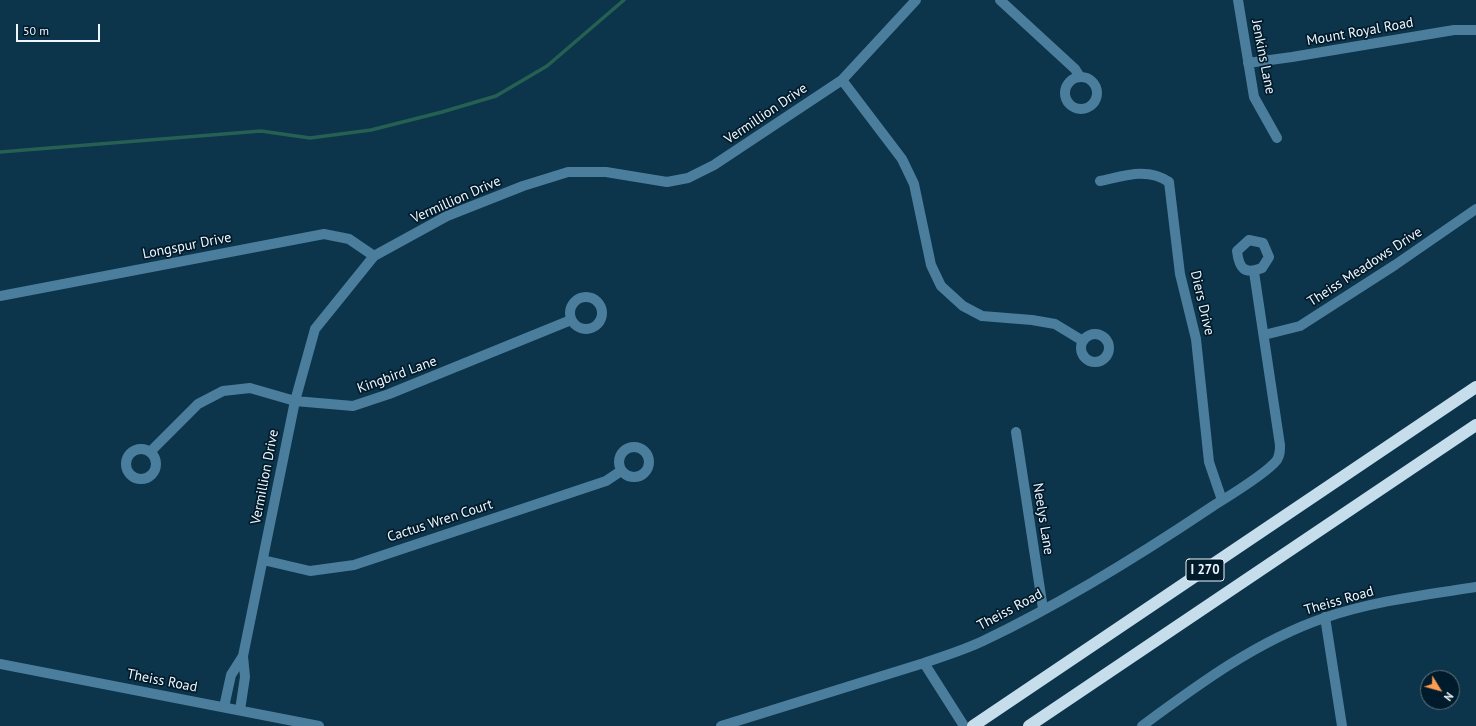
<!DOCTYPE html>
<html>
<head>
<meta charset="utf-8">
<style>
	body { margin:0 }
	#map { position:relative; width:1476px; height:726px; overflow:hidden; background:#0c344a; font-family:"PT Sans",sans-serif }
	canvas { display:block }
	.north { position:absolute; left:1420px; top:670px; width:40px; height:40px; box-sizing:border-box; background:#001b2c; border:1px solid #60737f; border-radius:50%; rotate:127deg; font-size:11px; font-weight:700; line-height:16px; text-align:center; color:#eff6fb }
	.north::after { content:''; display:block; margin:auto; width:14px; height:18px; background:#fc9d52; clip-path:polygon(50% 0,100% 100%,50% 72%,0 100%) }
	.scale { position:absolute; left:16px; top:24px; width:84px; height:18px; box-sizing:border-box; border:2px solid #eff6fb; border-top:0; padding-left:5px; font-size:12px; line-height:14px; white-space:nowrap; color:#eff6fb; -webkit-text-stroke:3px #001b2c; paint-order:stroke }
</style>
</head>
<body>
<div id="map">
<canvas width="1476" height="726"></canvas>
<div class="north">N</div>
<div class="scale">50 m</div>
</div>
<script>
const ctx = document.querySelector('canvas').getContext('2d');
ctx.lineJoin = 'round';
function trace(path, color, width, dash) {
  ctx.strokeStyle = color;
  ctx.lineWidth = width;
  ctx.lineCap = dash ? 'butt' : 'round';
  ctx.setLineDash(dash || []);
  ctx.stroke(path);
}
function drawText(font, color, halo, rows, align = 'center') {
  ctx.font = font + ' "PT Sans",sans-serif';
  ctx.lineWidth = 3.5;
  ctx.setLineDash([]);
  ctx.textBaseline = 'middle';
  ctx.strokeStyle = halo;
  ctx.fillStyle = color;
  for (const [text, x, y, turn = 0] of rows) {
    ctx.save();
    ctx.translate(x, y);
    ctx.rotate((+turn || 0) * Math.PI / 180);
    ctx.textAlign = isNaN(turn) ? turn : align;
    if (halo) ctx.strokeText(text, 0, 0);
    ctx.fillText(text, 0, 0);
    ctx.restore();
  }
}
const stream = new Path2D(`
	M 0,152 L 261,131 L 310,138 L 371,130 L 442,112 L 496,96 L 547,66 L 624,0`);
const minor = new Path2D(`
	M 1000,0 L 1075,69 L 1080,77
	M 1238,0 L 1254,97 L 1277,138
	M 1248,63 L 1292,57 L 1454,30 L 1476,30
	M1065 93a16 16 0 1 1 32 0a16 16 0 1 1-32 0Z
	M 842,80 L 902,159 L 914,184 L 931,265 L 941,286 L 963,306 L 982,316 L 1032,320 L 1055,324 L 1083,341
	M 1100,181 C 1124,176 1147,167 1169,182 L 1180,274 L 1196,339 L 1209,462 L 1222,500
	M 1249,240 L 1263,243 L 1269,257 L 1262,268 C 1244,275 1239,268 1237,251 Z
	M 0,296 L 324,234 L 349,239 L 374,256
	M570 313a16 16 0 1 1 32 0a16 16 0 1 1-32 0Z
	M1081 348a14 14 0 1 1 28 0a14 14 0 1 1-28 0Z
	M 1264,335 L 1300,326 L 1395,265 L 1476,209
	M 1016,432 L 1043,609
	M619 462a15 15 0 1 1 30 0a15 15 0 1 1-30 0Z
	M126 464a15 15 0 1 1 30 0a15 15 0 1 1-30 0Z
	M 151,451 L 198,404 L 223,391 L 250,388 L 295,401 L 353,406 L 389,394 L 571,320
	M 263,560 L 310,571 L 354,565 L 606,481 L 621,471
	M 1325,617 L 1342,726
	M 924,663 L 964,726
	M 0,664 L 319,726
	M 224,707 L 231,675 L 243,656
	M 240,710 L 245,677 L 243,656 L 295,401 L 315,329 L 374,256 L 447,216 L 523,186 L 568,172 L 606,172 L 667,182 L 688,178 L 714,165 L 842,80 L 916,0
	M 721,726 L 924,663 C 944,656 964,650 983,641 C 1063,603 1140,555 1213,506 C 1229,496 1266,474 1277,460 C 1280,455 1280,451 1280,445 L 1254,272
	M 1142,726 C 1199,684 1257,641 1324,618 C 1373,601 1425,595 1476,587`);
const highway = new Path2D(`
	M 973,726 L 1476,387
	M 1029,726 L 1476,425`);
const shields = [
	[1205,570,38]
];
const shieldNames = [
	["I 270",1205,570]
];
const streetNames = [
	["Mount Royal Road",1360,32,-10],
	["Jenkins Lane",1263,57,79],
	["Vermillion Drive",766,114,-34],
	["Vermillion Drive",456,200,-24],
	["Longspur Drive",187,246,-11],
	["Theiss Meadows Drive",1365,267,-33],
	["Diers Drive",1202,303,77],
	["Kingbird Lane",397,375,-20],
	["Vermillion Drive",265,477,-79],
	["Neelys Lane",1043,519,81],
	["Cactus Wren Court",440,521,-18],
	["Theiss Road",1339,601,-16],
	["Theiss Road",1010,610,-28],
	["Theiss Road",162,681,11]
];
trace(stream, '#256053', 3.5);
trace(minor, '#4b7e9d', 10);
trace(highway, '#c6ddec', 12);
for (const [x, y, w] of shields) {
  const box = new Path2D();
  box.roundRect(x - w / 2, y - 11, w, 22, 3);
  ctx.fillStyle = '#001b2c';
  ctx.fill(box);
  trace(box, '#eff6fb', 1);
}
drawText('bold 13px', '#eff6fb', null, shieldNames);
drawText('14px', '#eff6fb', '#001b2c', streetNames);
</script>
</body>
</html>
